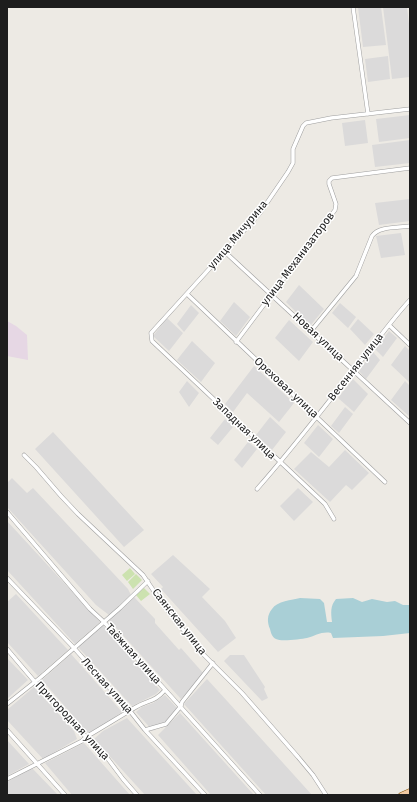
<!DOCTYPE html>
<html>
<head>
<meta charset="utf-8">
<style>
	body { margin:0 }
	#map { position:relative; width:417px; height:802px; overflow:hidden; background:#edeae4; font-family:"Fira Sans",sans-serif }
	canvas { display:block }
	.frame { position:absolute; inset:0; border:8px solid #1d1d1d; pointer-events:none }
</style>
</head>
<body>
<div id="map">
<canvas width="417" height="802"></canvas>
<div class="frame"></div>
</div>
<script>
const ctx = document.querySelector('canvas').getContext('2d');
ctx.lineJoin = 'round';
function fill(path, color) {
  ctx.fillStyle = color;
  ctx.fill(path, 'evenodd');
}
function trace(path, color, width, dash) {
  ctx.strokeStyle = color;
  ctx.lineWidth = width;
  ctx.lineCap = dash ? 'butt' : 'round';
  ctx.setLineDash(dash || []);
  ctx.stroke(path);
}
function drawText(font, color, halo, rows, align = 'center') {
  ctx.font = font + ' "Fira Sans",sans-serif';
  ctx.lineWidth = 3;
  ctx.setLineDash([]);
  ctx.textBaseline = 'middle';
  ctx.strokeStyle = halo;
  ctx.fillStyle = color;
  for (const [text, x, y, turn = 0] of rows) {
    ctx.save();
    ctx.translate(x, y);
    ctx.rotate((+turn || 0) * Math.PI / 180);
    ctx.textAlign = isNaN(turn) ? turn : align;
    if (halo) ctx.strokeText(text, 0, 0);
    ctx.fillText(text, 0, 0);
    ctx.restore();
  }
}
const residential = new Path2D(`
	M 358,7 L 381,7 L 386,45 L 363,47 Z
	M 383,7 L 407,7 L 410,32 L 410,77 L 392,79 Z
	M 388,56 L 390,79 L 368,82 L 365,59 Z
	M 410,115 L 410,138 L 379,142 L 376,119 Z
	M 365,120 L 368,143 L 345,146 L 342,123 Z
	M 410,140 L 410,163 L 375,167 L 372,145 Z
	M 410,199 L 410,221 L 379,225 L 375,203 Z
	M 401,233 L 405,255 L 381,258 L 376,236 Z
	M 299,285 L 324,309 L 310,326 L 286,302 Z
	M 234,302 L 250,317 L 236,336 L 220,321 Z
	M 340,303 L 356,317 L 348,328 L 332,313 Z
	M 191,305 L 199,313 L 184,332 L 177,324 Z
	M 167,318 L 183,333 L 169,351 L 153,336 Z
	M 358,319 L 374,334 L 365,345 L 350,329 Z
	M 289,320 L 313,342 L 299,361 L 275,338 Z
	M 389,331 L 397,338 L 383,357 L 375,349 Z
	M 192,341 L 215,363 L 201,382 L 177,360 Z
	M 405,346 L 410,351 L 410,383 L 391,365 Z
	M 373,352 L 380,360 L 366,379 L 359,371 Z
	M 254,366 L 294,403 L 279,422 L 247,393 L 233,412 L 225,404 Z
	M 353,379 L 368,394 L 354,412 L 338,398 Z
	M 187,381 L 199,393 L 189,407 L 179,392 Z
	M 405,381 L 410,386 L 410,417 L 391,400 Z
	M 345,407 L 353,414 L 339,433 L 331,426 Z
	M 270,417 L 286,432 L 272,450 L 256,435 Z
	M 225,419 L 233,427 L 218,445 L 210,438 Z
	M 318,425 L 333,439 L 319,457 L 304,443 Z
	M 53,432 L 144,530 L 124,547 L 35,449 Z
	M 248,442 L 257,449 L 242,468 L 234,460 Z
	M 345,450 L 369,473 L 352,490 L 346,485 L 330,502 L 294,469 L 311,452 L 329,467 Z
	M 12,478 L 27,493 L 33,488 L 128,589 L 131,595 L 109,615 L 96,605 L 7,507 L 7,483 Z
	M 298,488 L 313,502 L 294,521 L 280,506 Z
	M 7,521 L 100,622 L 75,644 L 7,570 Z
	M 173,555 L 210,589 L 202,597 L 225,621 L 236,638 L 218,652 L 161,589 L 163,587 L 151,574 Z
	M 16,594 L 68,650 L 38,676 L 7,642 L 7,602 Z
	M 134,597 L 155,619 L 155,623 L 179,650 L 181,648 L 204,674 L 181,699 L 109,620 Z
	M 103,625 L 160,690 L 156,694 L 132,706 L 78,647 Z
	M 71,654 L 122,712 L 107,723 L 88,733 L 42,680 Z
	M 230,655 L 244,655 L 265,687 L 264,689 L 268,698 L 262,701 L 224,661 Z
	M 7,658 L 28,680 L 7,699 Z
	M 207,679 L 228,702 L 312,795 L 266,795 L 184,704 Z
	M 34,687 L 74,731 L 77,739 L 43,759 L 7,720 L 7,710 Z
	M 165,695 L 177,708 L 166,721 L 153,731 L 136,712 L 142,707 L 153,703 Z
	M 180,713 L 254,795 L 211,795 L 158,735 Z
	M 127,718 L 197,795 L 145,795 L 94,739 L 103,731 Z
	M 7,740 L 29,764 L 7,776 Z
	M 84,743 L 130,795 L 72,795 L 45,763 Z
	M 32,768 L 58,795 L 7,795 L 7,782 Z`);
const industrial = new Path2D(`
	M 7,321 L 16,326 L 27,335 L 28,360 L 7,356 Z`);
const grass = new Path2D(`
	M 130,568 L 135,574 L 127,581 L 122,575 Z
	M 136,574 L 142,580 L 133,589 L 128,582 Z
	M 144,588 L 150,594 L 141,601 L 136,595 Z`);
const water = new Path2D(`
	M 300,598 L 320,599 L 324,603 L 327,622 L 332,622 C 331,613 330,606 336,599 L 353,598 L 362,602 L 372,599 L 387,602 L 395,601 L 403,605 L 410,605 L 410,633 L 383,636 L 333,638 L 331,633 C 322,631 315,636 307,638 C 301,639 281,642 276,639 C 272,637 271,633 270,629 C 267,622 267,615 272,609 C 277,601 292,600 300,598 Z`);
const minor = new Path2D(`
	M 353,7 L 368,114
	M 225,252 L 410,423
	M 187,294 L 385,482
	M 389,325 L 410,345
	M 311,331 L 356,276 L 372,236 C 379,226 398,228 410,226
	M 236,342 L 335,210 L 336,204 L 329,184 L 329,181 L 332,178 L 410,168
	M 24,455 L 36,467 L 61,496 L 78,514 L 143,575 L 164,606 L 201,652 L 242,693 L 298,757 L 313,775 L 326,795
	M 257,489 C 296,445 331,398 368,352 C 382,334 395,316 410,300
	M 7,512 L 90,609 L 104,622 L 260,795
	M 334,519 L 325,504 L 152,341 L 151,333 L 260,213 L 288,172 L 293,163 L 293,149 L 303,126 L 306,123 L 331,118 L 410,109
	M 7,578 L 74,648 L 130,711 L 145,730 L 205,795
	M 7,649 L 35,682 L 86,737 L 105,755 L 123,779 L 137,795
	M 7,704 L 41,677 L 120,608 L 148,581
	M 7,730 L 65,795
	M 145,730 L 166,724 L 181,706 L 182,702 L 213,663
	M 7,779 L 82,741 L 86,737 C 103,727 119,717 136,707 C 148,700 155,702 165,690`);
const major = new Path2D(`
	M 401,795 L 410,791`);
const streetNames = [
	["улица Мичурина",238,235,-50],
	["улица Механизаторов",298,259,-53],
	["Новая улица",318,337,43],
	["Весенняя улица",356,367,-52],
	["Ореховая улица",286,388,43],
	["Западная улица",244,429,44],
	["Саянская улица",179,622,52],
	["Таёжная улица",133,654,48],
	["Лесная улица",107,686,48],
	["Пригородная улица",72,721,47]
];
fill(residential, '#dbdada');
fill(industrial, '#e6d7e4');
fill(grass, '#cce2af');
fill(water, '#a9cfd6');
trace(minor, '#9e9e9e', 4.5);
trace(major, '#875710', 5.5);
trace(minor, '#fff', 3.5);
trace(major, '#f2cba5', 4.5);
drawText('11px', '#1d1d1d', '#fff', streetNames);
</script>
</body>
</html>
